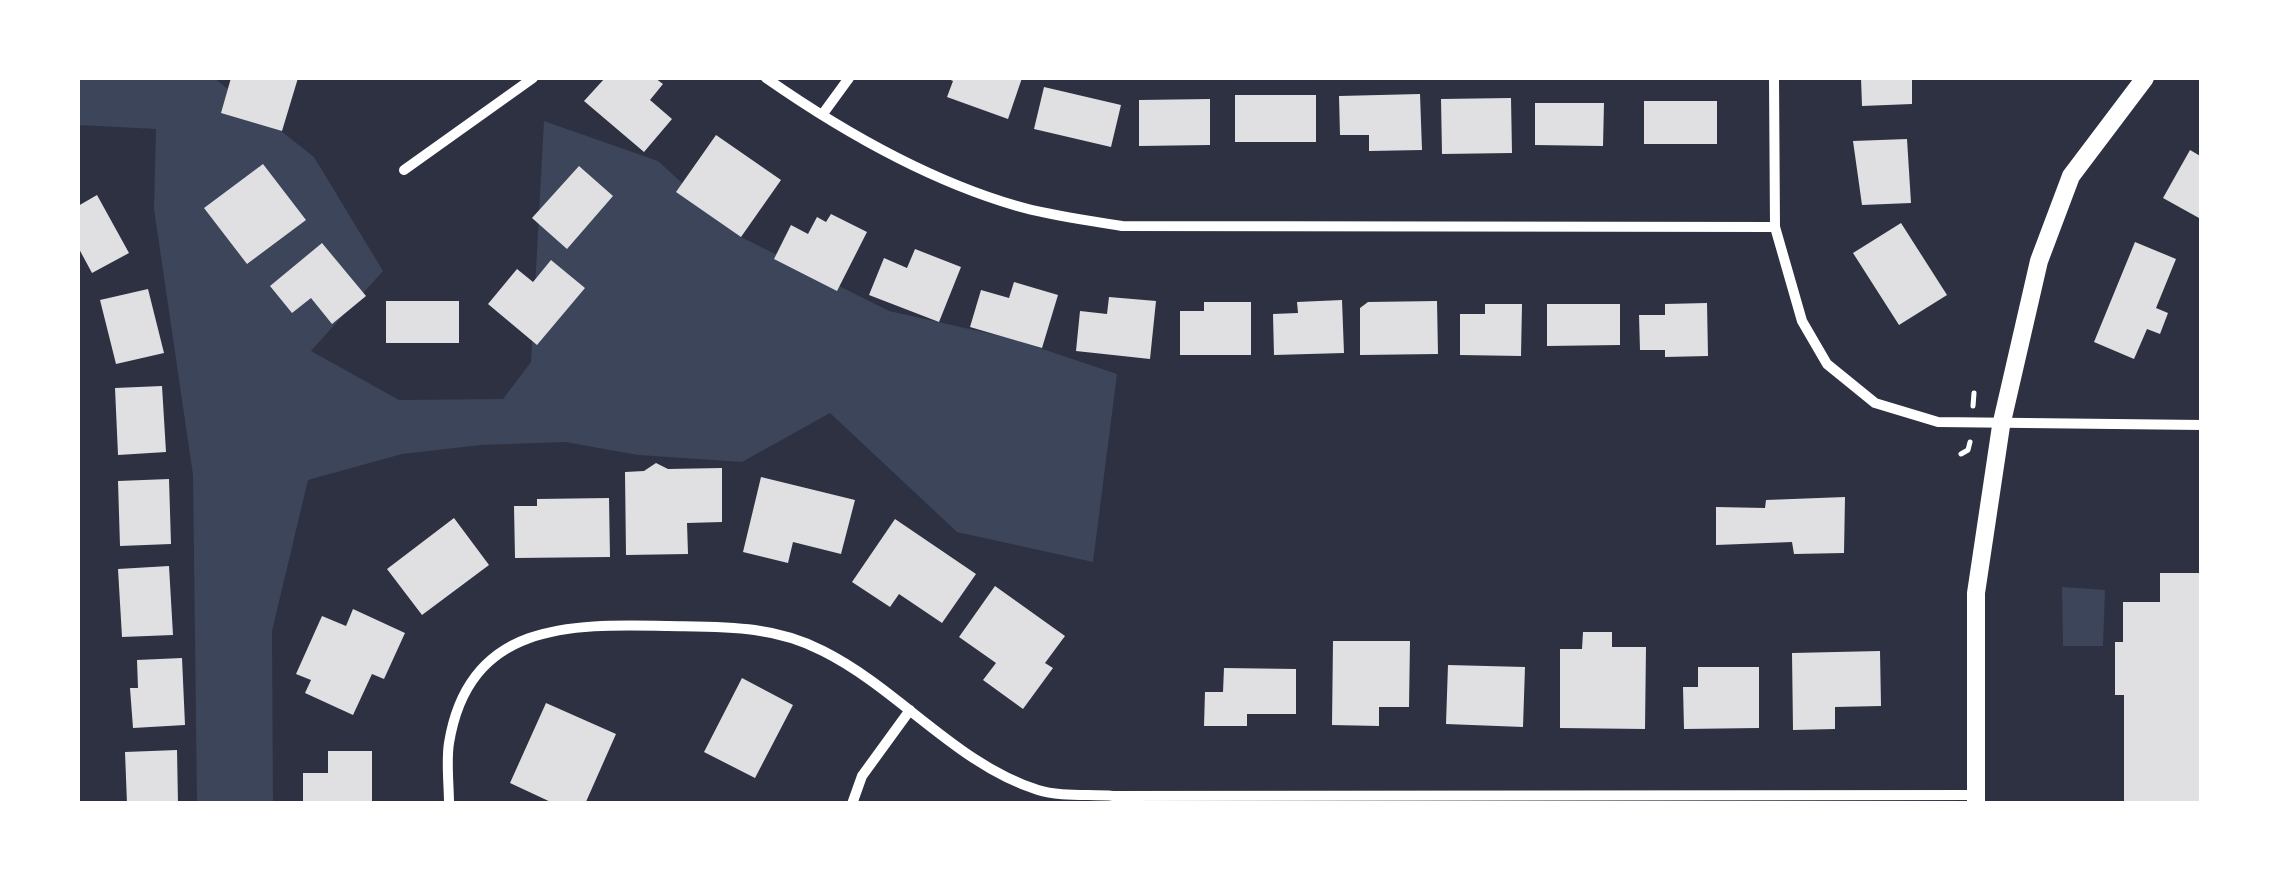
<!DOCTYPE html>
<html>
<head>
<meta charset="utf-8">
<style>
	body { margin:0 }
	#map { position:relative; width:2279px; height:881px; overflow:hidden; background:#2d3142; font-family:"Nunito Sans",sans-serif }
	canvas { display:block }
	.frame { position:absolute; inset:0; border:80px solid #fff; pointer-events:none }
</style>
</head>
<body>
<div id="map">
<canvas width="2279" height="881"></canvas>
<div class="frame"></div>
</div>
<script>
const ctx = document.querySelector('canvas').getContext('2d');
ctx.lineJoin = 'round';
function fill(path, color) {
  ctx.fillStyle = color;
  ctx.fill(path, 'evenodd');
}
function trace(path, color, width, dash) {
  ctx.strokeStyle = color;
  ctx.lineWidth = width;
  ctx.lineCap = dash ? 'butt' : 'round';
  ctx.setLineDash(dash || []);
  ctx.stroke(path);
}
const green = new Path2D(`
	M 78,78 L 214,78 L 314,157 L 383,271 L 311,351 L 399,400 L 503,399 L 531,362 L 544,121 L 658,161 L 741,237 L 889,311 L 1010,338 L 1117,374 L 1093,562 L 957,532 L 830,413 L 742,462 L 638,455 L 565,442 L 481,445 L 402,454 L 308,480 L 272,631 L 273,803 L 197,803 L 193,475 L 154,209 L 156,129 L 78,125 Z
	M 2062,587 L 2105,590 L 2103,646 L 2063,646 Z`);
const building = new Path2D(`
	M 231,78 L 298,78 L 282,131 L 221,113 Z
	M 605,78 L 655,78 L 663,84 L 650,100 L 672,119 L 644,152 L 584,101 Z
	M 946,78 L 1022,78 L 1008,119 L 947,97 L 953,81 Z
	M 1861,78 L 1912,78 L 1912,104 L 1862,106 Z
	M 1044,87 L 1121,105 L 1111,147 L 1034,129 Z
	M 1420,94 L 1422,150 L 1369,151 L 1369,135 L 1340,135 L 1339,96 Z
	M 1235,95 L 1316,95 L 1316,142 L 1235,142 Z
	M 1511,98 L 1512,153 L 1442,154 L 1441,99 Z
	M 1210,99 L 1210,145 L 1139,146 L 1139,100 Z
	M 1644,101 L 1717,101 L 1717,144 L 1644,144 Z
	M 1535,103 L 1604,103 L 1603,146 L 1535,145 Z
	M 716,135 L 781,180 L 741,237 L 676,192 Z
	M 1907,139 L 1911,203 L 1862,205 L 1853,141 Z
	M 2190,150 L 2202,157 L 2199,218 L 2163,198 Z
	M 263,164 L 306,220 L 247,264 L 204,208 Z
	M 579,166 L 613,196 L 567,249 L 532,218 Z
	M 97,195 L 129,253 L 92,273 L 78,247 L 78,206 Z
	M 831,214 L 867,232 L 837,291 L 774,259 L 791,225 L 808,234 L 817,217 L 826,222 Z
	M 1901,223 L 1947,295 L 1899,325 L 1853,253 Z
	M 2135,242 L 2176,259 L 2156,308 L 2168,313 L 2160,334 L 2147,329 L 2134,359 L 2094,342 Z
	M 322,243 L 366,296 L 332,324 L 311,298 L 292,313 L 270,286 Z
	M 915,249 L 961,267 L 939,322 L 869,295 L 884,258 L 907,268 Z
	M 551,260 L 585,288 L 537,345 L 488,304 L 517,269 L 533,282 Z
	M 1014,282 L 1058,295 L 1042,348 L 970,327 L 981,290 L 1009,298 Z
	M 148,289 L 164,353 L 116,364 L 100,300 Z
	M 1109,297 L 1156,301 L 1150,359 L 1076,351 L 1080,311 L 1107,314 Z
	M 1342,300 L 1344,353 L 1274,355 L 1273,314 L 1298,313 L 1297,302 Z
	M 386,301 L 459,301 L 459,343 L 386,343 Z
	M 1437,301 L 1438,354 L 1360,355 L 1360,308 L 1368,302 Z
	M 1204,302 L 1251,302 L 1251,355 L 1180,355 L 1180,311 L 1204,311 Z
	M 1707,303 L 1708,356 L 1665,357 L 1665,350 L 1640,350 L 1639,315 L 1665,315 L 1665,304 Z
	M 1485,304 L 1522,304 L 1521,356 L 1460,355 L 1460,314 L 1485,314 Z
	M 1547,304 L 1620,304 L 1620,345 L 1547,346 Z
	M 162,386 L 166,452 L 118,455 L 115,388 Z
	M 656,463 L 668,469 L 722,468 L 722,522 L 687,523 L 688,554 L 626,555 L 625,472 L 644,471 Z
	M 761,477 L 855,500 L 841,554 L 793,542 L 788,563 L 743,552 Z
	M 169,479 L 171,544 L 120,546 L 118,481 Z
	M 1845,497 L 1844,553 L 1794,554 L 1792,542 L 1716,545 L 1716,507 L 1765,508 L 1766,500 Z
	M 609,498 L 610,557 L 515,558 L 514,506 L 537,506 L 537,499 Z
	M 454,518 L 489,565 L 422,615 L 387,569 Z
	M 895,519 L 976,574 L 942,623 L 899,594 L 890,607 L 852,582 Z
	M 169,566 L 173,635 L 122,637 L 118,569 Z
	M 2160,573 L 2202,573 L 2202,804 L 2124,804 L 2124,695 L 2115,695 L 2115,642 L 2123,642 L 2123,602 L 2160,602 Z
	M 995,586 L 1065,636 L 1045,663 L 1053,668 L 1023,709 L 983,680 L 996,663 L 959,637 Z
	M 353,609 L 405,633 L 384,679 L 372,674 L 353,715 L 305,693 L 311,680 L 296,674 L 322,616 L 346,626 Z
	M 1583,632 L 1612,632 L 1612,647 L 1646,647 L 1645,729 L 1560,728 L 1560,649 L 1582,649 Z
	M 1333,641 L 1410,641 L 1409,707 L 1379,707 L 1379,726 L 1332,725 Z
	M 1880,651 L 1881,706 L 1835,707 L 1835,729 L 1793,730 L 1792,653 Z
	M 182,658 L 185,725 L 133,728 L 130,688 L 138,688 L 137,660 Z
	M 1448,665 L 1525,667 L 1523,727 L 1446,724 Z
	M 1698,667 L 1759,667 L 1759,728 L 1684,729 L 1683,687 L 1698,687 Z
	M 1224,668 L 1296,669 L 1296,714 L 1247,714 L 1247,726 L 1204,726 L 1205,692 L 1223,692 Z
	M 742,678 L 793,705 L 755,778 L 704,752 Z
	M 546,703 L 616,734 L 585,804 L 555,804 L 510,783 Z
	M 177,750 L 178,804 L 127,804 L 125,752 Z
	M 328,751 L 372,751 L 372,804 L 303,804 L 303,773 L 328,773 Z`);
const path = new Path2D(`
	M 1973,406 L 1974,393
	M 1961,454 L 1968,450 L 1970,442`);
const minor = new Path2D(`
	M 766,78 C 842,131 927,180 1017,206 C 1051,216 1088,220 1122,226 L 1775,227
	M 1774,78 L 1775,227 L 1802,321 L 1827,364 L 1875,403 L 1938,422 L 2202,425
	M 822,115 L 849,78
	M 404,170 L 533,78
	M 449,804 C 449,784 446,762 449,743 C 469,621 571,624 668,626 C 723,627 773,625 823,651 C 899,689 956,764 1038,790 C 1060,797 1090,794 1113,796 L 1976,795
	M 852,804 L 862,776 L 910,710`);
const tertiary = new Path2D(`
	M 1976,804 L 1976,593 L 2001,426 L 2039,261 L 2071,176 L 2145,78`);
fill(green, '#3c4559');
fill(building, '#e0e0e3');
trace(path, '#fff', 5);
trace(minor, '#fff', 10);
trace(tertiary, '#fff', 18);
</script>
</body>
</html>
